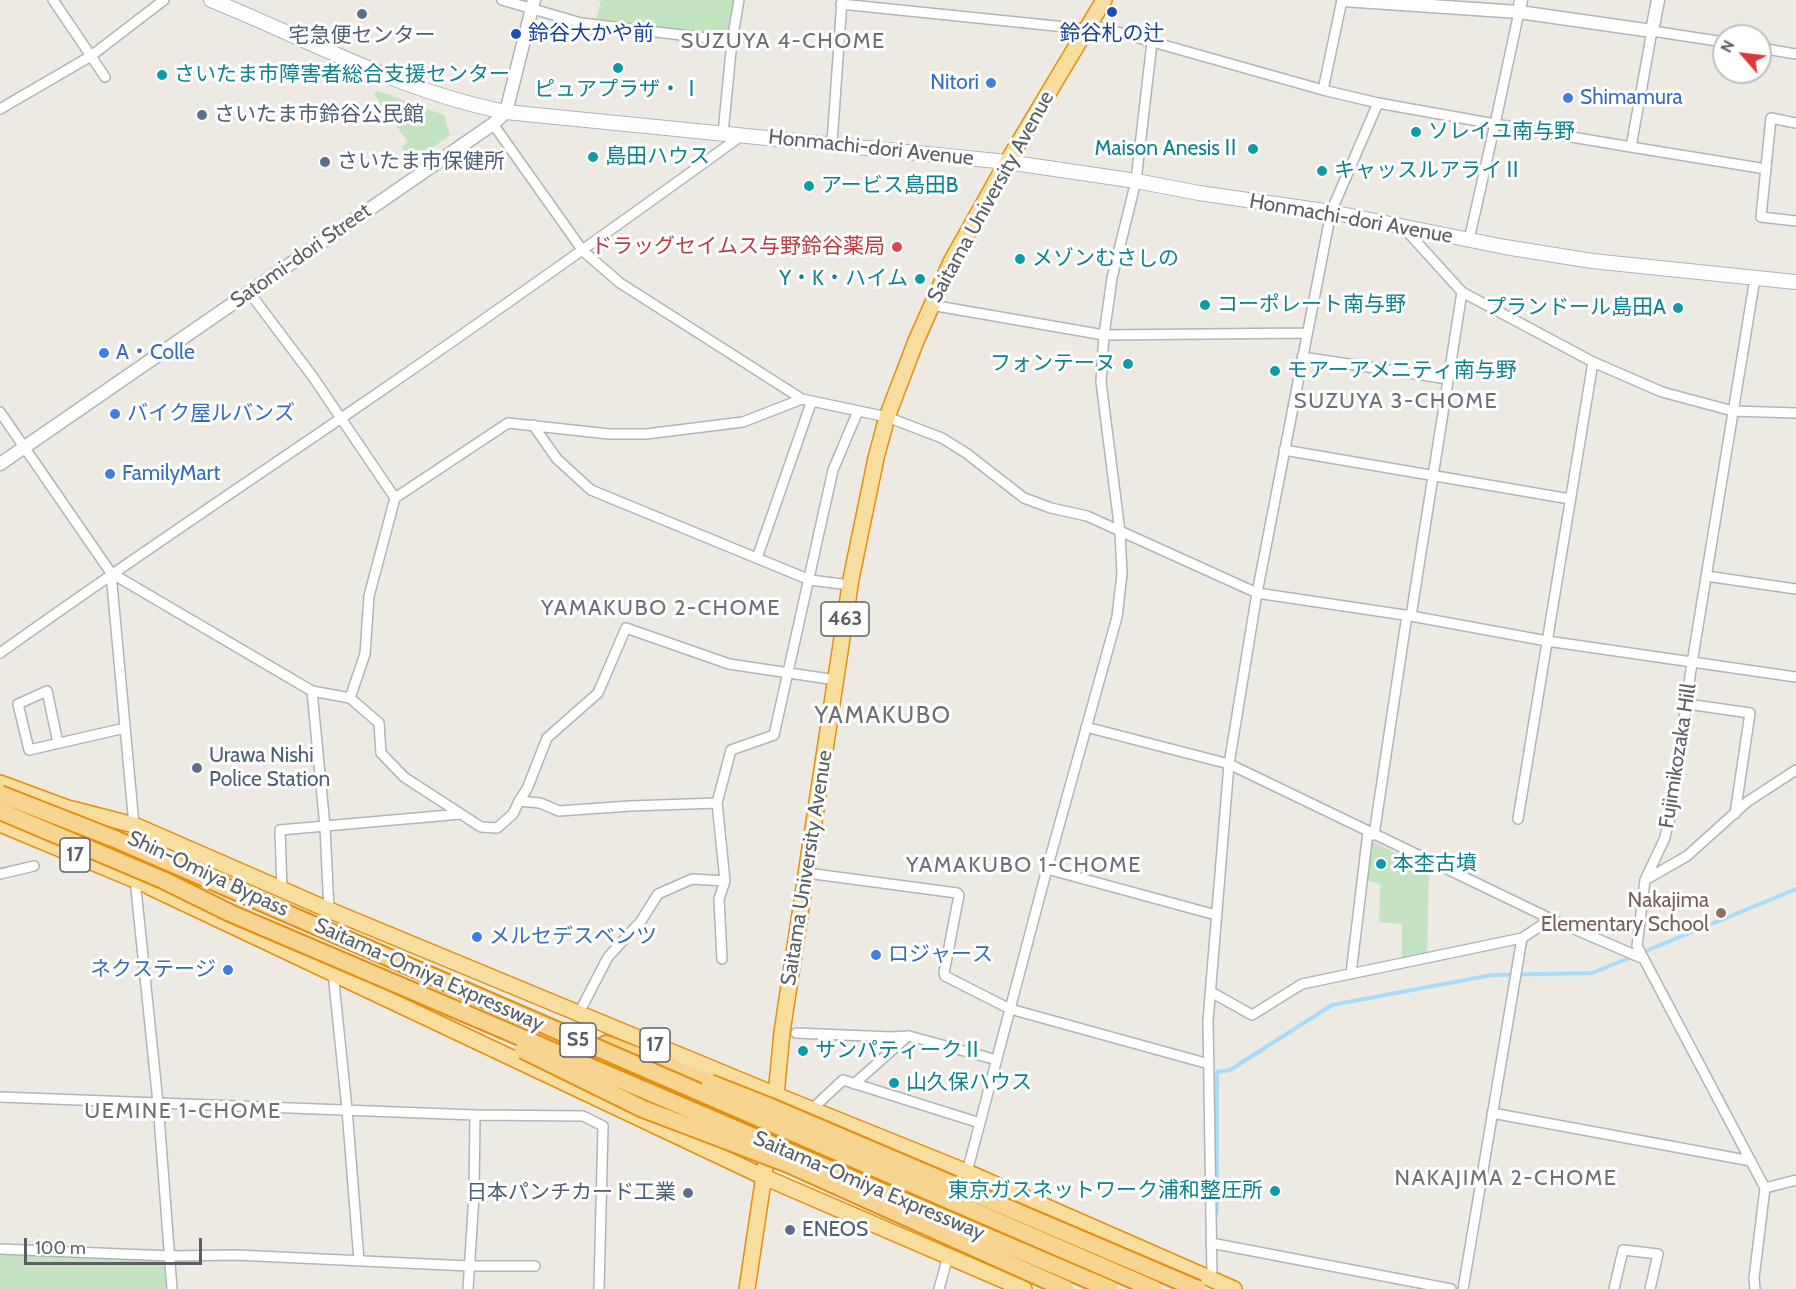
<!DOCTYPE html>
<html>
<head>
<meta charset="utf-8">
<style>
	body { margin:0 }
	#map { position:relative; width:1796px; height:1289px; overflow:hidden; background:#edeae3; font-family:Cabin,sans-serif }
	canvas { display:block }
	.north { position:absolute; left:1712px; top:24px; width:60px; height:60px; box-sizing:border-box; background:#fff; border:2px solid #bdbfc1; border-radius:50%; rotate:298deg; font-size:16px; font-weight:700; line-height:24px; text-align:center; color:#5b5f63 }
	.north::after { content:''; display:block; margin:auto; width:21px; height:27px; background:#df3738; clip-path:polygon(50% 0,100% 100%,50% 72%,0 100%) }
	.scale { position:absolute; left:24px; top:1238px; width:178px; height:27px; box-sizing:border-box; border:3px solid #5b5f63; border-top:0; padding-left:8px; font-size:18px; line-height:21px; white-space:nowrap; color:#5b5f63; -webkit-text-stroke:4px #fff; paint-order:stroke }
</style>
</head>
<body>
<div id="map">
<canvas width="1796" height="1289"></canvas>
<div class="north">N</div>
<div class="scale">100 m</div>
</div>
<script>
const ctx = document.querySelector('canvas').getContext('2d');
ctx.lineJoin = 'round';
function fill(path, color) {
  ctx.fillStyle = color;
  ctx.fill(path, 'evenodd');
}
function trace(path, color, width, dash) {
  ctx.strokeStyle = color;
  ctx.lineWidth = width;
  ctx.lineCap = dash ? 'butt' : 'round';
  ctx.setLineDash(dash || []);
  ctx.stroke(path);
}
function drawText(font, color, halo, rows, align = 'center') {
  ctx.font = font + ' Cabin,"Noto Sans JP",sans-serif';
  ctx.lineWidth = 6;
  ctx.setLineDash([]);
  ctx.textBaseline = 'middle';
  ctx.strokeStyle = halo;
  ctx.fillStyle = color;
  for (const [text, x, y, turn = 0] of rows) {
    ctx.save();
    ctx.translate(x, y);
    ctx.rotate((+turn || 0) * Math.PI / 180);
    ctx.textAlign = isNaN(turn) ? turn : align;
    if (halo) ctx.strokeText(text, 0, 0);
    ctx.fillText(text, 0, 0);
    ctx.restore();
  }
}
const green = new Path2D(`
	M 601,0 L 737,0 L 731,35 L 727,38 L 596,21 Z
	M 378,91 L 444,115 L 450,135 L 422,155 L 419,150 L 409,157 L 401,147 L 408,142 L 374,94 Z
	M 1372,841 L 1429,870 L 1427,954 L 1402,960 L 1402,924 L 1379,922 L 1380,884 L 1365,879 L 1368,845 Z
	M 0,1253 L 151,1257 L 164,1265 L 166,1289 L 0,1289 Z`);
const stream = new Path2D(`
	M 1641,953 L 1796,889
	M 1217,1213 L 1217,1072 L 1230,1070 L 1332,1005 L 1492,975 L 1592,973 L 1632,957`);
const minor = new Path2D(`
	M 53,0 L 91,56 L 164,0
	M 502,0 L 581,23 L 732,41
	M 841,4 L 1085,29
	M 1089,24 L 1323,90 L 1378,103 L 1495,124 L 1519,12
	M 1152,42 L 1136,181 L 1112,278 L 1104,335 L 1101,382 L 1120,532 L 1122,574 L 1117,617 L 1047,869 L 1216,915
	M 1760,48 L 1796,54
	M 1323,90 L 1342,0
	M 0,109 L 91,56 L 105,77
	M 1796,123 L 1771,118 L 1761,217 L 1796,221
	M 493,124 L 583,251 L 620,283 L 802,399 L 887,417 L 942,438 L 966,453 L 1024,498 L 1051,508 L 1087,516 L 1257,593 L 1411,616 L 1547,641 L 1796,677
	M 723,133 L 732,41 L 739,0
	M 832,143 L 842,0
	M 1631,147 L 1766,169
	M 1403,227 L 1462,292 L 1593,362 L 1662,392 L 1733,411 L 1796,413
	M 1469,240 L 1495,124 L 1631,147 L 1652,31 L 1724,42
	M 249,292 L 313,377 L 395,498 L 369,596 L 365,654 L 350,698
	M 931,305 L 1104,335 L 1307,333
	M 1302,357 L 1448,379
	M 0,412 L 111,573 L 312,691
	M 533,425 L 557,459 L 591,490 L 810,580 L 850,585
	M 1284,450 L 1570,499
	M 395,498 L 508,423 L 609,434 L 646,434 L 743,422 L 802,399
	M 757,558 L 811,403
	M 111,573 L 134,825 L 142,844
	M 1706,576 L 1796,589
	M 1411,616 L 1462,292
	M 0,653 C 124,564 251,480 378,393 C 500,309 621,223 741,136
	M 1687,704 L 1750,713 L 1735,814
	M 1086,727 L 1229,764 L 1551,919 L 1644,959
	M 58,743 L 47,691 L 18,704 L 29,750 L 125,728
	M 519,801 L 540,803 L 559,811 L 630,806 L 717,803
	M 1518,819 L 1593,362
	M 1374,835 L 1407,615
	M 807,873 L 957,893 L 959,895 L 944,973 L 945,976 L 1010,1009 L 1209,1064
	M 0,874 L 34,866
	M 135,879 L 158,1103 L 172,1289
	M 1645,880 L 1664,840 L 1669,822 L 1692,663 L 1755,278
	M 282,890 L 280,830 L 461,814
	M 329,910 L 325,827 L 312,691 L 350,698 L 379,723 L 381,753 L 404,777 L 481,827 L 497,828 L 513,814 L 519,801 L 527,789 L 547,738 L 598,693 L 626,628 L 729,664 L 836,680
	M 722,959 L 719,899 L 725,881 L 717,803 L 731,750 L 774,735 L 833,470 L 858,411
	M 333,973 L 347,1109 L 359,1261
	M 1351,974 L 1368,832
	M 1211,992 L 1252,1015 L 1302,984 L 1522,938 L 1551,919
	M 579,1013 L 608,957 L 641,921 L 658,894 L 692,879 L 725,881
	M 796,1033 L 891,1037 L 909,1036 L 997,1060
	M 854,1084 L 908,1036
	M 0,1097 L 475,1115 L 583,1116 L 603,1126 L 599,1289
	M 812,1109 L 843,1080 L 980,1123
	M 1492,1113 L 1751,1161
	M 967,1172 L 1047,869
	M 1765,1188 L 1637,946 L 1645,880 L 1687,856 L 1747,802 L 1796,770
	M 1211,1243 L 1451,1289
	M 0,1249 L 171,1256 L 236,1255 L 469,1266 L 535,1266
	M 1212,1278 L 1208,1021 L 1229,764 L 1257,593 L 1331,212 L 1378,103
	M 468,1289 L 474,1195 L 475,1115
	M 939,1289 L 948,1256
	M 1463,1289 L 1522,938
	M 1614,1289 L 1623,1250 L 1658,1254 L 1650,1289
	M 1755,1289 L 1754,1278 L 1765,1188 L 1796,1180`);
const tertiary = new Path2D(`
	M 1343,0 L 1519,12 L 1652,31 L 1658,0
	M 1519,12 L 1521,0
	M 0,464 L 493,124 L 506,112 L 534,0`);
const secondary = new Path2D(`
	M 211,0 C 308,39 402,92 506,112 L 1007,162 L 1136,181 L 1199,193 L 1331,212 L 1505,247 L 1592,261 L 1796,282`);
const trunk = new Path2D(`
	M 0,783 L 81,813
	M 72,809 L 134,825 L 329,910 L 776,1095 L 967,1172 L 1234,1289
	M 0,824 L 159,890
	M 150,887 L 764,1177 L 1024,1289
	M 747,1289 L 776,1095 L 782,1032 L 851,579 L 876,458 L 887,417 L 916,341 L 951,262 L 1003,169 L 1104,0`);
const motorway = new Path2D(`
	M 606,1044 L 710,1083`);
const motorwayBridge = new Path2D(`
	M 0,794 L 115,839 L 1154,1289
	M 0,811 L 163,880 L 230,913 L 1110,1289
	M 523,1050 L 643,1109 L 788,1164 L 1066,1289
	M 710,1083 L 771,1107 L 1198,1289`);
const markers = [
	[1112,12,6,"#1a4fb4"],
	[362,14,6,"#5c6f8a"],
	[516,34,6,"#1a4fb4"],
	[618,68,6,"#0f9aa8"],
	[162,75,6,"#0f9aa8"],
	[991,83,6,"#3f7fe0"],
	[1568,98,6,"#3f7fe0"],
	[202,115,6,"#5c6f8a"],
	[1416,132,6,"#0f9aa8"],
	[1253,149,6,"#0f9aa8"],
	[593,157,6,"#0f9aa8"],
	[325,162,6,"#5c6f8a"],
	[1322,171,6,"#0f9aa8"],
	[809,186,6,"#0f9aa8"],
	[897,247,6,"#e0444e"],
	[1020,259,6,"#0f9aa8"],
	[920,279,6,"#0f9aa8"],
	[1205,305,6,"#0f9aa8"],
	[1678,308,6,"#0f9aa8"],
	[104,353,6,"#3f7fe0"],
	[1128,364,6,"#0f9aa8"],
	[1275,371,6,"#0f9aa8"],
	[115,414,6,"#3f7fe0"],
	[110,474,6,"#3f7fe0"],
	[197,768,6,"#5c6f8a"],
	[1381,864,6,"#0f9aa8"],
	[1721,913,6,"#8d6e63"],
	[477,937,6,"#3f7fe0"],
	[876,955,6,"#3f7fe0"],
	[228,970,6,"#3f7fe0"],
	[803,1051,6,"#0f9aa8"],
	[894,1083,6,"#0f9aa8"],
	[1275,1191,6,"#0f9aa8"],
	[688,1193,6,"#5c6f8a"],
	[790,1230,6,"#5c6f8a"]
];
const shields = [
	[845,619,48],
	[75,855,30],
	[578,1040,36],
	[655,1045,30]
];
const shieldNames = [
	["463",845,619],
	["17",75,855],
	["S5",578,1040],
	["17",655,1045]
];
const transitNames = [
	["鈴谷大かや前",528,34],
	["鈴谷札の辻",1112,34,"center"]
];
const serviceNames = [
	["宅急便センター",362,36,"center"],
	["さいたま市鈴谷公民館",214,115],
	["さいたま市保健所",337,162],
	["Urawa Nishi",209,756],
	["Police Station",209,780],
	["日本パンチカード工業",676,1193,"right"],
	["ENEOS",802,1230]
];
const cultureNames = [
	["さいたま市障害者総合支援センター",174,75],
	["ピュアプラザ・Ⅰ",618,90,"center"],
	["ソレイユ南与野",1428,132],
	["Maison AnesisⅡ",1241,149,"right"],
	["島田ハウス",605,157],
	["キャッスルアライⅡ",1334,171],
	["アービス島田B",821,186],
	["メゾンむさしの",1032,259],
	["Y・K・ハイム",908,279,"right"],
	["コーポレート南与野",1217,305],
	["プランドール島田A",1666,308,"right"],
	["フォンテーヌ",1116,364,"right"],
	["モアーアメニティ南与野",1287,371],
	["本杢古墳",1393,864],
	["サンパティークⅡ",815,1051],
	["山久保ハウス",906,1083],
	["東京ガスネットワーク浦和整圧所",1263,1191,"right"]
];
const shopNames = [
	["Nitori",979,83,"right"],
	["Shimamura",1580,98],
	["A・Colle",116,353],
	["バイク屋ルバンズ",127,414],
	["FamilyMart",122,474],
	["メルセデスベンツ",489,937],
	["ロジャース",888,955],
	["ネクステージ",216,970,"right"]
];
const streetNames = [
	["Honmachi-dori Avenue",871,148,6],
	["Saitama University Avenue",991,197,-61],
	["Honmachi-dori Avenue",1351,219,10],
	["Satomi-dori Street",301,256,-35],
	["Fujimikozaka Hill",1678,756,-81],
	["Saitama University Avenue",807,868,-81],
	["Shin-Omiya Bypass",208,874,25],
	["Saitama-Omiya Expressway",429,975,24],
	["Saitama-Omiya Expressway",869,1186,23]
];
const healthNames = [
	["ドラッグセイムス与野鈴谷薬局",885,247]
];
const educationNames = [
	["Nakajima",1709,901],
	["Elementary School",1709,925]
];
const neighbourhoodNames = [
	["SUZUYA 4-CHOME",783,42],
	["SUZUYA 3-CHOME",1396,402],
	["YAMAKUBO 2-CHOME",661,609],
	["YAMAKUBO 1-CHOME",1024,866],
	["UEMINE 1-CHOME",183,1112],
	["NAKAJIMA 2-CHOME",1506,1179]
];
const quarterNames = [
	["YAMAKUBO",883,716]
];
fill(green, '#c3e3c1');
trace(stream, '#a6dcfa', 4);
trace(minor, '#b0b4b7', 12);
trace(tertiary, '#b0b4b7', 15);
trace(secondary, '#afb3b7', 16);
trace(trunk, '#e38e0d', 18);
trace(motorway, '#e38e0d', 20);
trace(minor, '#fff', 9);
trace(tertiary, '#fff', 12);
trace(secondary, '#fff', 14);
trace(trunk, '#f8de9e', 15);
trace(motorway, '#f7d490', 16);
trace(motorwayBridge, '#e38e0d', 20, []);
trace(motorwayBridge, '#f7d490', 16);
for (const [x, y, r, color] of markers) {
  const dot = new Path2D();
  dot.arc(x, y, r, 0, 2 * Math.PI);
  ctx.fillStyle = color;
  ctx.fill(dot);
  trace(dot, '#fff', 2);
}
for (const [x, y, w] of shields) {
  const box = new Path2D();
  box.roundRect(x - w / 2, y - 17, w, 34, 4.5);
  ctx.fillStyle = '#fff';
  ctx.fill(box);
  trace(box, '#5b5f63', 1.5);
}
drawText('bold 20px', '#5b5f63', null, shieldNames);
drawText('21px', '#164399', '#fff', transitNames, 'left');
drawText('21px', '#4e5e75', '#fff', serviceNames, 'left');
drawText('21px', '#0d838f', '#fff', cultureNames, 'left');
drawText('21px', '#366cbe', '#fff', shopNames, 'left');
drawText('21px', '#5b5f63', '#fff', streetNames);
drawText('21px', '#be3a42', '#fff', healthNames, 'right');
drawText('21px', '#785e54', '#fff', educationNames, 'right');
ctx.letterSpacing = '1.5px';
drawText('22px', '#6c7175', '#fff', neighbourhoodNames);
ctx.letterSpacing = '0px';
ctx.letterSpacing = '1.5px';
drawText('24px', '#6c7175', '#fff', quarterNames);
ctx.letterSpacing = '0px';
</script>
</body>
</html>
